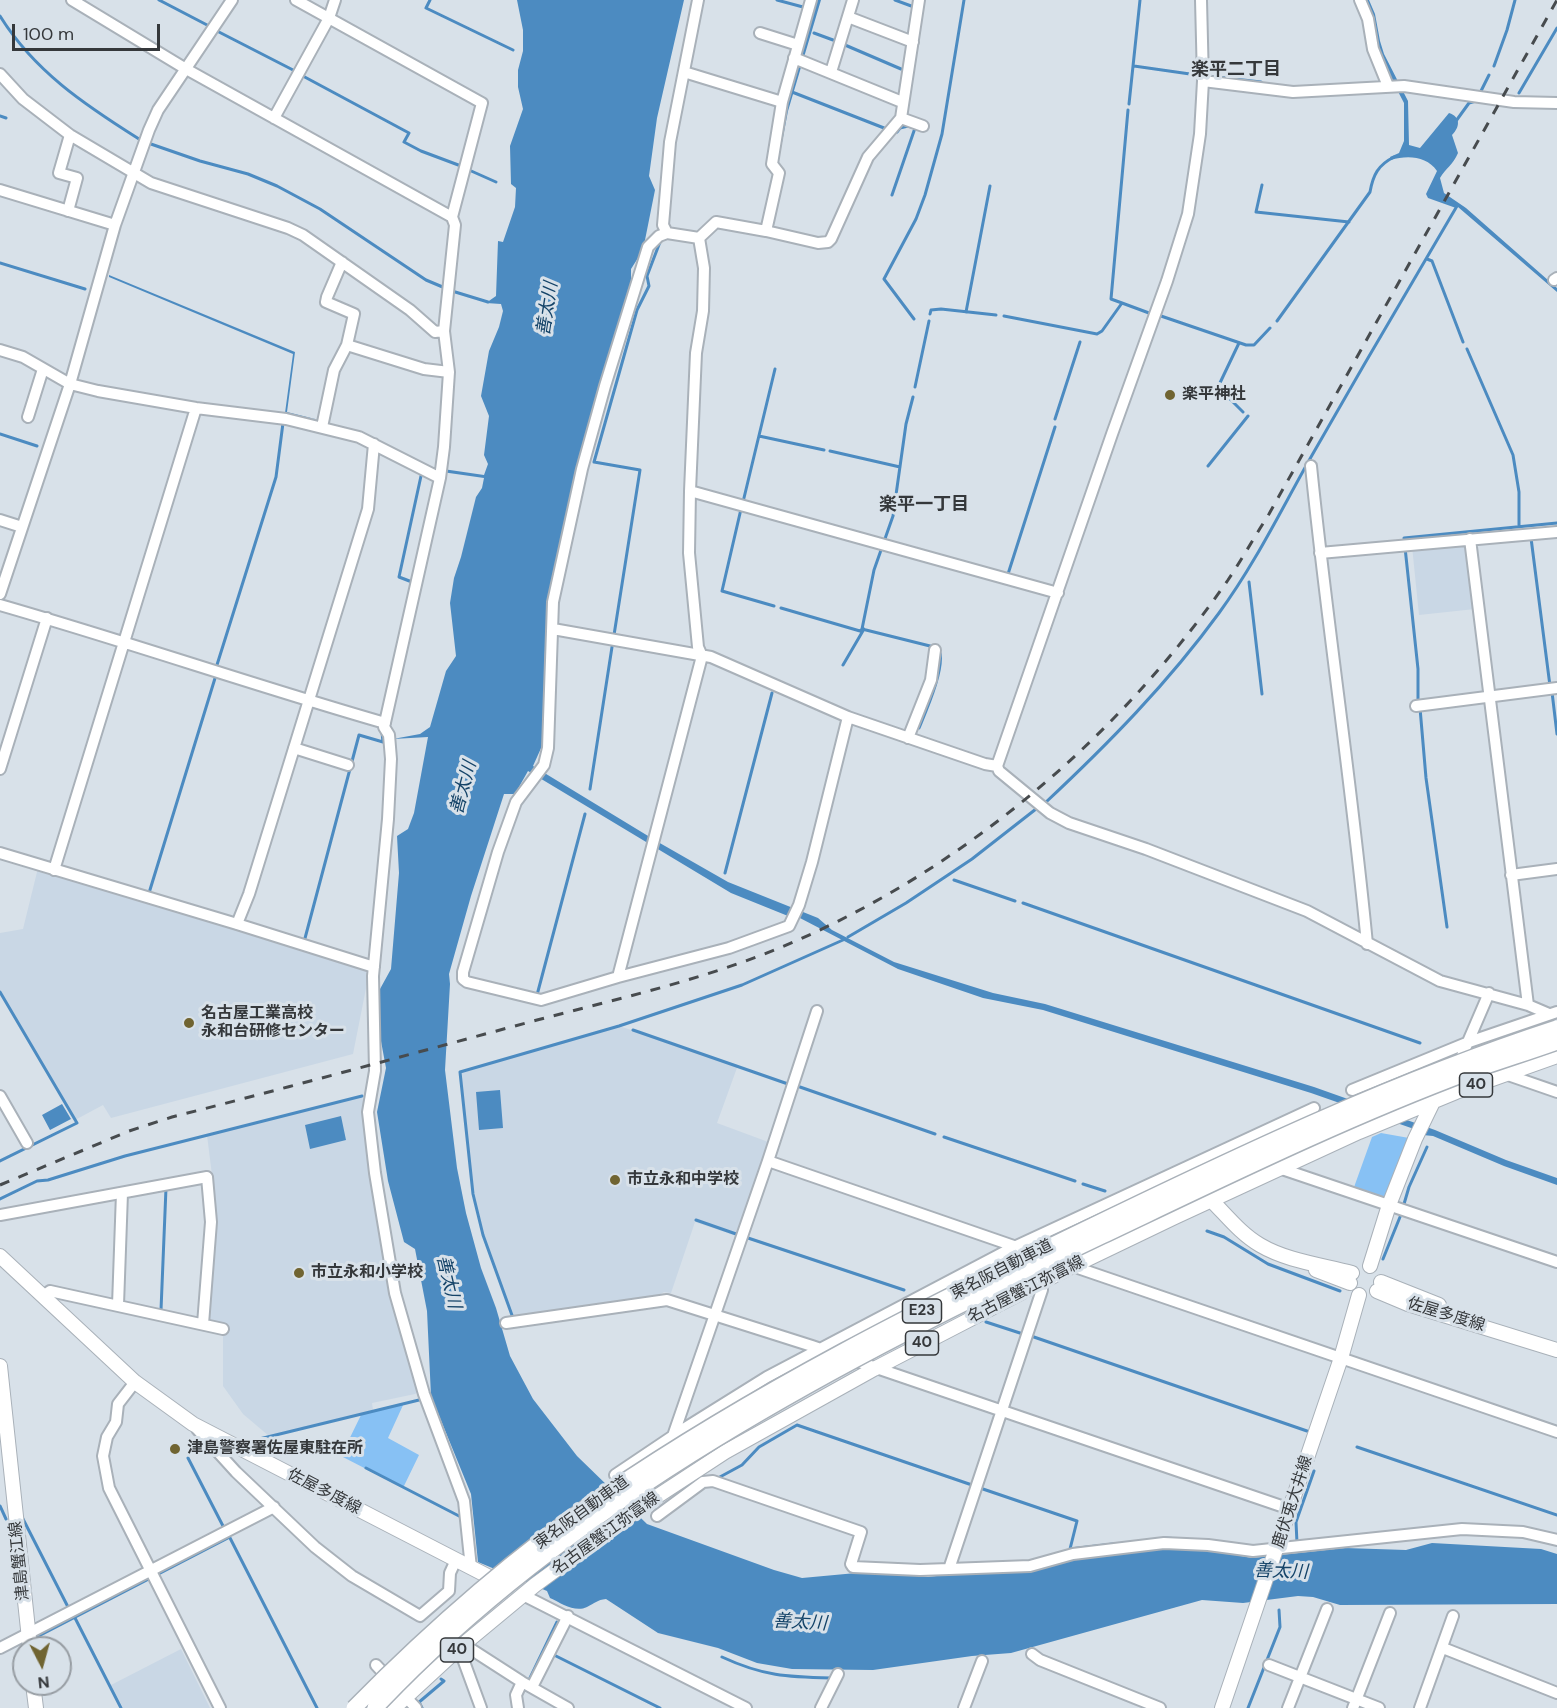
<!DOCTYPE html>
<html>
<head>
<meta charset="utf-8">
<style>
	body { margin:0 }
	#map { position:relative; width:1557px; height:1708px; overflow:hidden; background:#d8e1e9; font-family:"DM Sans",sans-serif }
	canvas { display:block }
	.north { position:absolute; left:12px; top:1636px; width:60px; height:60px; box-sizing:border-box; background:#d8e1e9; border:2px solid #979da3; border-radius:50%; rotate:174deg; font-size:16px; font-weight:700; line-height:24px; text-align:center; color:#35383b }
	.north::after { content:''; display:block; margin:auto; width:21px; height:27px; background:#706431; clip-path:polygon(50% 0,100% 100%,50% 72%,0 100%) }
	.scale { position:absolute; left:12px; top:24px; width:148px; height:27px; box-sizing:border-box; border:3px solid #35383b; border-top:0; padding-left:8px; font-size:18px; line-height:21px; white-space:nowrap; color:#35383b; -webkit-text-stroke:4px #d8e1e9; paint-order:stroke }
</style>
</head>
<body>
<div id="map">
<canvas width="1557" height="1708"></canvas>
<div class="north">N</div>
<div class="scale">100 m</div>
</div>
<script>
const ctx = document.querySelector('canvas').getContext('2d');
ctx.lineJoin = 'round';
function fill(path, color) {
  ctx.fillStyle = color;
  ctx.fill(path, 'evenodd');
}
function trace(path, color, width, dash) {
  ctx.strokeStyle = color;
  ctx.lineWidth = width;
  ctx.lineCap = dash ? 'butt' : 'round';
  ctx.setLineDash(dash || []);
  ctx.stroke(path);
}
function drawText(font, color, halo, rows, align = 'center') {
  ctx.font = font + ' "DM Sans","Noto Sans JP",sans-serif';
  ctx.lineWidth = 6;
  ctx.setLineDash([]);
  ctx.textBaseline = 'middle';
  ctx.strokeStyle = halo;
  ctx.fillStyle = color;
  for (const [text, x, y, turn = 0] of rows) {
    ctx.save();
    ctx.translate(x, y);
    ctx.rotate((+turn || 0) * Math.PI / 180);
    ctx.textAlign = isNaN(turn) ? turn : align;
    if (halo) ctx.strokeText(text, 0, 0);
    ctx.fillText(text, 0, 0);
    ctx.restore();
  }
}
const built = new Path2D(`
	M 1466,542 L 1475,609 L 1419,615 L 1412,546 Z
	M 38,868 L 370,968 L 353,1054 L 111,1118 L 103,1105 L 75,1120 L 0,992 L 0,933 L 23,929 Z
	M 619,1026 L 738,1065 L 717,1123 L 771,1143 L 739,1237 L 695,1222 L 671,1293 L 664,1292 L 652,1299 L 513,1318 L 483,1235 L 473,1194 L 460,1072 Z
	M 362,1096 L 419,1391 L 415,1394 L 372,1403 L 373,1410 L 269,1436 L 243,1414 L 223,1386 L 223,1325 L 209,1324 L 206,1320 L 214,1223 L 212,1175 L 207,1135 Z
	M 181,1649 L 210,1708 L 123,1708 L 111,1685 Z`);
const green = new Path2D(`
	M 1381,1133 L 1409,1138 L 1387,1200 L 1353,1190 L 1372,1137 Z
	M 404,1403 L 388,1438 L 419,1455 L 403,1488 L 341,1456 L 362,1413 Z`);
const water = new Path2D(`
	M 517,0 L 684,0 L 657,118 L 649,176 L 655,190 L 643,250 L 631,269 L 631,286 L 576,476 L 547,608 L 544,672 L 547,693 L 544,705 L 542,746 L 533,766 L 658,842 L 728,882 L 818,918 L 832,930 L 894,962 L 993,993 L 1045,1004 L 1314,1087 L 1435,1130 L 1506,1160 L 1557,1178 L 1557,1185 L 1504,1166 L 1433,1136 L 1423,1135 L 1414,1129 L 1311,1093 L 1043,1010 L 983,998 L 898,969 L 798,917 L 788,916 L 731,893 L 528,771 L 515,794 L 504,794 L 471,896 L 449,974 L 450,984 L 445,1070 L 457,1168 L 466,1213 L 481,1268 L 496,1308 L 510,1356 L 533,1399 L 577,1456 L 647,1524 L 774,1570 L 802,1578 L 867,1572 L 928,1577 L 971,1572 L 1022,1572 L 1041,1569 L 1064,1561 L 1136,1551 L 1162,1549 L 1223,1550 L 1225,1553 L 1252,1558 L 1345,1548 L 1406,1550 L 1432,1543 L 1541,1549 L 1557,1554 L 1557,1604 L 1340,1605 L 1313,1597 L 1298,1596 L 1243,1603 L 1202,1600 L 1011,1653 L 972,1656 L 873,1670 L 792,1669 L 757,1663 L 718,1648 L 658,1633 L 606,1599 C 597,1600 595,1603 587,1607 C 575,1613 561,1603 550,1598 L 547,1591 L 478,1562 L 471,1494 L 431,1396 L 427,1311 L 415,1249 L 404,1242 L 388,1181 L 377,1112 L 386,1068 L 378,1025 L 380,989 L 391,969 L 399,873 L 397,836 L 408,829 L 414,813 L 428,737 L 393,739 L 420,734 L 430,727 L 446,671 L 456,656 L 450,603 L 454,578 L 461,557 L 476,497 L 482,488 L 484,478 L 442,472 L 443,469 L 484,475 L 488,464 L 484,455 L 489,416 L 481,396 L 489,351 L 499,327 L 503,311 L 501,304 L 486,303 L 496,296 L 498,241 L 503,242 L 515,207 L 516,188 L 511,184 L 510,146 L 523,109 L 518,87 L 518,70 L 523,51 L 523,30 Z
	M 817,0 L 821,0 L 788,111 L 779,158 L 777,158 L 788,101 Z
	M 1365,0 L 1369,0 L 1375,14 L 1380,41 L 1384,54 L 1408,101 L 1409,145 L 1420,148 L 1449,113 C 1461,117 1460,127 1452,135 L 1458,153 C 1453,165 1446,168 1440,178 L 1444,193 L 1466,208 L 1557,288 L 1557,292 L 1458,207 L 1456,208 L 1428,198 L 1426,194 L 1437,171 C 1427,156 1407,155 1391,160 L 1390,157 L 1399,153 L 1404,141 L 1404,103 L 1378,53 Z
	M 109,275 L 295,352 L 287,412 L 319,420 L 285,413 L 293,354 L 109,277 Z
	M 500,1090 L 503,1128 L 479,1130 L 476,1092 Z
	M 62,1104 L 71,1119 L 50,1130 L 42,1115 Z
	M 341,1116 L 346,1140 L 310,1149 L 305,1125 Z
	M 229,1534 L 231,1538 L 34,1640 L 34,1637 Z`);
const stream = new Path2D(`
	M 159,0 L 209,26
	M 430,0 L 426,8 L 513,50
	M 777,0 L 803,7
	M 895,0 L 914,7
	M 0,16 C 34,71 85,105 139,139
	M 217,31 L 295,71
	M 814,33 L 833,40
	M 845,45 L 901,69
	M 1134,66 L 1197,75
	M 1494,66 L 1507,30 L 1515,0
	M 301,75 L 409,133 L 404,142 L 421,151 L 461,166
	M 1208,76 L 1261,82
	M 792,91 L 792,92 L 884,128
	M 1480,93 L 1489,75
	M 1519,93 L 1557,28
	M 1129,104 L 1140,0
	M 0,116 L 6,118
	M 1456,121 L 1469,103 L 1476,101
	M 148,143 L 200,161 L 248,174 L 277,186 L 320,209 L 426,280 L 445,288
	M 469,170 L 496,182
	M 1262,185 L 1256,212 L 1349,222
	M 892,195 L 915,128 L 908,126 L 900,128 L 897,132
	M 1427,259 L 1432,261 L 1463,342
	M 0,263 L 85,289
	M 452,291 L 488,302
	M 1122,303 L 1111,299 L 1128,110
	M 966,312 L 990,186
	M 930,314 L 931,310 L 941,309 L 996,315
	M 1004,316 L 1097,334 L 1102,331 L 1122,303 L 1149,313
	M 1161,316 L 1246,345 L 1254,345 L 1270,328
	M 914,319 L 884,279 L 916,219 L 925,195 L 942,134 L 964,0
	M 1277,321 L 1370,192 C 1373,175 1378,165 1394,157
	M 1239,343 L 1218,387 L 1243,412
	M 1467,349 L 1513,455 L 1519,492 L 1519,525
	M 915,387 L 929,321
	M 1055,419 L 1080,342
	M 0,434 L 37,446
	M 759,436 L 824,450
	M 830,451 L 900,467
	M 1208,466 L 1248,416
	M 743,502 L 775,369
	M 741,509 L 722,591 L 774,606
	M 1531,538 L 1550,686
	M 1008,574 L 1055,427
	M 412,582 L 399,577 L 421,476
	M 1249,582 L 1262,694
	M 781,608 L 860,631 L 862,629 L 934,647
	M 862,629 L 874,570 L 893,516 L 906,424 L 913,397
	M 614,635 L 640,470 L 594,462 L 637,310 L 649,286 L 647,276 L 660,242
	M 843,665 L 864,629
	M 216,668 L 276,477 L 283,423
	M 1552,692 L 1557,734
	M 1418,702 L 1418,669 L 1404,538 L 1557,523
	M 1420,708 L 1426,778 L 1447,927
	M 919,728 C 926,711 946,666 939,650
	M 590,789 L 612,647
	M 1045,803 C 1108,744 1168,683 1219,613 C 1255,564 1281,510 1311,457 C 1359,373 1408,289 1457,206
	M 725,873 L 772,693
	M 954,880 L 1015,901
	M 149,893 L 216,675
	M 1023,903 L 1420,1043
	M 848,937 L 906,903 L 972,859 L 1036,809
	M 304,942 L 359,735 L 383,742 L 382,732
	M 0,992 L 77,1123 L 0,1161
	M 537,995 L 585,814
	M 633,1030 L 788,1084
	M 800,1087 L 935,1134
	M 944,1137 L 1075,1181
	M 1083,1184 L 1105,1191
	M 0,1199 L 37,1181 L 48,1180 L 125,1156 L 362,1096
	M 1404,1204 L 1409,1187 L 1427,1147
	M 696,1220 L 739,1235
	M 1207,1231 L 1224,1237 L 1268,1264 L 1340,1291
	M 748,1238 L 904,1290
	M 1383,1259 L 1400,1217
	M 161,1310 L 166,1188
	M 513,1318 L 483,1235 L 473,1194 L 460,1072 L 619,1026 L 742,985 L 843,940
	M 986,1322 L 1023,1334
	M 1031,1336 L 1307,1431
	M 247,1442 L 419,1400
	M 1357,1447 L 1557,1515
	M 188,1458 L 223,1526
	M 366,1468 L 459,1516
	M 718,1478 L 742,1465 L 759,1447 L 797,1425 L 972,1485
	M 980,1488 L 1077,1521 L 1070,1549 L 1113,1544
	M 0,1506 L 6,1519
	M 22,1517 L 68,1607
	M 229,1536 L 317,1708
	M 1164,1538 L 1215,1541
	M 1297,1543 L 1296,1522 L 1314,1471
	M 74,1616 L 121,1708
	M 552,1654 L 660,1708
	M 722,1657 C 763,1676 787,1677 831,1678
	M 530,1678 L 557,1622
	M 419,1702 L 422,1708
	M 418,1703 L 444,1681 L 441,1679
	M 1248,1708 L 1280,1627 L 1279,1610`);
const minor = new Path2D(`
	M 72,0 L 186,69 L 452,217
	M 296,0 L 482,103 L 452,217 L 455,225 L 444,331 L 449,372 L 444,447 L 440,478 L 384,727 L 389,735 L 391,759 L 388,819 L 373,976 L 375,1071 L 368,1112 L 375,1173 L 395,1293 L 424,1394 L 464,1501 L 471,1568
	M 1360,0 L 1368,19 L 1373,49 L 1388,86
	M 848,17 L 913,42
	M 760,33 L 798,45
	M 794,58 L 902,102
	M 684,72 L 782,102
	M 831,72 L 853,0
	M 0,74 L 23,99 L 70,135 L 151,183 L 288,228 L 303,235 L 410,310 L 435,332 L 444,331
	M 1203,81 L 1293,92 L 1404,86 L 1514,102 L 1557,103
	M 274,118 L 329,18 L 335,0
	M 901,118 L 923,126
	M 0,190 L 115,225
	M 68,211 L 77,178 L 59,173 L 70,135
	M 766,231 L 779,173 L 772,164 L 782,102 L 811,0
	M 667,233 L 699,238 L 704,268 L 703,311 L 696,353 L 690,491 L 689,553 L 698,647 L 702,656 L 618,977 L 541,1000 L 467,982 L 463,979 L 463,972 L 498,852 L 516,802 L 544,765 L 548,748 L 553,602 L 582,469 L 605,386 L 648,247 L 659,236 Z
	M 667,233 L 663,225 L 670,142 L 698,0
	M 699,238 L 716,222 L 766,231 L 818,243 L 828,242 L 831,239 L 868,157 L 901,118 L 919,0
	M 1554,280 L 1557,278
	M 347,345 L 424,369 L 449,372
	M 0,350 L 23,357 L 70,384 L 98,391 L 196,408 L 286,419 L 359,437 L 440,478
	M 28,417 L 43,369
	M 322,427 L 334,370 L 347,345 L 354,314 L 326,302 L 327,297 L 342,262
	M 1311,466 C 1327,625 1352,784 1367,944
	M 690,491 L 1058,593
	M 0,520 L 22,527
	M 1470,539 L 1528,1005
	M 1320,553 L 1557,532
	M 0,594 L 70,384 L 115,225 L 149,130 L 158,110 L 232,0
	M 0,605 C 129,642 256,686 385,723
	M 553,629 L 711,657 L 848,717 L 985,764 L 997,766 L 999,771 L 1050,813 L 1069,823 L 1146,849 L 1307,911 L 1440,981 L 1528,1005 L 1549,1014
	M 1416,706 L 1557,688
	M 908,738 L 931,680 L 935,650
	M 294,748 L 348,765
	M 997,766 L 1112,434 L 1167,281 L 1188,214 L 1200,134 L 1203,81 L 1201,0
	M 0,769 L 47,618
	M 0,853 L 237,924 L 374,967
	M 54,870 L 196,408
	M 1511,875 L 1557,869
	M 237,924 L 249,894 L 368,509 L 374,444
	M 618,977 L 729,948 L 789,926 L 799,905 L 812,862 L 848,717
	M 1458,1065 L 1489,993
	M 1505,1074 L 1557,1092
	M 1352,1090 L 1469,1042 L 1557,1012
	M 0,1096 L 27,1143
	M 768,1161 L 1037,1254
	M 1282,1169 L 1557,1262
	M 0,1215 L 207,1177 L 211,1222 L 203,1324
	M 1069,1265 L 1557,1432
	M 43,1296 L 50,1291 L 223,1329
	M 118,1305 L 122,1193
	M 506,1323 L 667,1300 L 812,1346 L 1290,1509
	M 135,1382 L 118,1404 L 116,1422 L 107,1437 L 103,1456 L 109,1488 L 220,1708
	M 197,1429 L 236,1472 L 315,1547 L 352,1576 L 420,1616 L 449,1591 L 450,1573 L 456,1560
	M 674,1435 L 767,1377 L 1014,1247 L 1314,1108
	M 615,1475 L 673,1436 L 768,1161 L 817,1011
	M 657,1516 L 703,1482 L 713,1481 L 861,1532 L 851,1564 L 853,1567 L 920,1570 L 949,1569 L 1042,1290 L 1039,1283
	M 949,1569 L 1030,1566 L 1073,1554 L 1164,1543 L 1208,1545 L 1253,1551 L 1462,1529 L 1523,1532 L 1557,1540
	M 523,1595 L 746,1708
	M 463,1644 L 522,1682 L 568,1708
	M 0,1648 L 274,1507
	M 459,1648 L 481,1708
	M 1443,1648 L 1557,1693
	M 1032,1654 L 1040,1660 L 1160,1708
	M 376,1665 L 390,1680
	M 1269,1665 L 1379,1708
	M 532,1687 L 568,1616
	M 402,1693 L 416,1708
	M 518,1708 L 516,1695 L 522,1682
	M 821,1708 L 838,1674
	M 964,1708 L 982,1661
	M 1288,1708 L 1327,1609
	M 1353,1708 L 1390,1613
	M 1420,1708 L 1453,1616`);
const major = new Path2D(`
	M 1212,1201 C 1227,1216 1241,1234 1260,1245 C 1287,1261 1322,1265 1352,1273
	M 0,1256 L 135,1382 L 193,1424 L 503,1584
	M 1370,1266 L 1389,1205 L 1415,1139 L 1433,1102
	M 1316,1270 L 1350,1283
	M 1381,1282 L 1439,1305
	M 1377,1291 L 1408,1304 L 1557,1350
	M 0,1366 L 30,1648
	M 33,1684 L 36,1708
	M 394,1708 L 459,1648 L 535,1585 L 644,1505 L 725,1452 L 874,1369 L 1073,1266 L 1175,1217 L 1359,1132 L 1456,1092 L 1557,1056
	M 1222,1708 L 1341,1358 L 1359,1295`);
const rail = new Path2D(`
	M 0,1185 L 129,1131 L 172,1117 C 294,1086 415,1053 537,1020 C 625,997 715,977 798,940 C 970,864 1121,734 1228,580 C 1242,559 1255,536 1269,514 L 1557,0`);
const highwayBridge = new Path2D(`
	M 354,1708 C 431,1630 514,1557 604,1495 C 758,1390 926,1306 1094,1225 C 1245,1152 1397,1080 1557,1028
	M 375,1708 C 573,1497 844,1359 1102,1236 C 1224,1178 1346,1118 1472,1071 C 1500,1061 1529,1052 1557,1042`);
const markers = [
	[1170,395,6,"#706431"],
	[189,1023,6,"#706431"],
	[615,1180,6,"#706431"],
	[299,1273,6,"#706431"],
	[175,1449,6,"#706431"]
];
const shields = [
	[1476,1085,33],
	[922,1311,39],
	[922,1343,33],
	[457,1650,33]
];
const shieldNames = [
	["40",1476,1085],
	["E23",922,1311],
	["40",922,1343],
	["40",457,1650]
];
const poiNames = [
	["楽平神社",1182,395],
	["名古屋工業高校",201,1014],
	["永和台研修センター",201,1032],
	["市立永和中学校",627,1180],
	["市立永和小学校",311,1273],
	["津島警察署佐屋東駐在所",187,1449]
];
const streetNames = [
	["東名阪自動車道",1002,1270,-27],
	["名古屋蟹江弥富線",1026,1290,-27],
	["佐屋多度線",1446,1315,17],
	["佐屋多度線",324,1492,27],
	["鹿伏兎大井線",1293,1502,-72],
	["東名阪自動車道",582,1513,-36],
	["名古屋蟹江弥富線",606,1534,-36],
	["津島蟹江線",20,1561,-96]
];
const neighbourhoodNames = [
	["楽平二丁目",1236,70],
	["楽平一丁目",924,505]
];
const waterNames = [
	["善太川",548,309,-81],
	["善太川",464,788,-75],
	["善太川",448,1282,77],
	["善太川",1281,1572,2],
	["善太川",800,1623,3]
];
fill(built, '#c9d7e5');
fill(green, '#87c1f4');
fill(water, '#4c8bc1');
trace(stream, '#4c8bc1', 3);
trace(minor, '#a9b1b9', 14);
trace(major, '#a9b1b9', 16);
trace(minor, '#fff', 10);
trace(major, '#fff', 14);
trace(rail, '#474b4e', 3, [10, 10]);
trace(highwayBridge, '#a9b1b9', 18, []);
trace(highwayBridge, '#fff', 15);
for (const [x, y, r, color] of markers) {
  const dot = new Path2D();
  dot.arc(x, y, r, 0, 2 * Math.PI);
  ctx.fillStyle = color;
  ctx.fill(dot);
  trace(dot, '#d8e1e9', 2);
}
for (const [x, y, w] of shields) {
  const box = new Path2D();
  box.roundRect(x - w / 2, y - 12, w, 24, 4.5);
  ctx.fillStyle = '#d8e1e9';
  ctx.fill(box);
  trace(box, '#35383b', 1.5);
}
drawText('bold 15px', '#35383b', null, shieldNames);
drawText('bold 16px', '#35383b', '#d8e1e9', poiNames, 'left');
drawText('16px', '#35383b', '#d8e1e9', streetNames);
drawText('bold 18px', '#35383b', '#d8e1e9', neighbourhoodNames);
drawText('italic 18px', '#144368', '#d8e1e9', waterNames);
</script>
</body>
</html>
